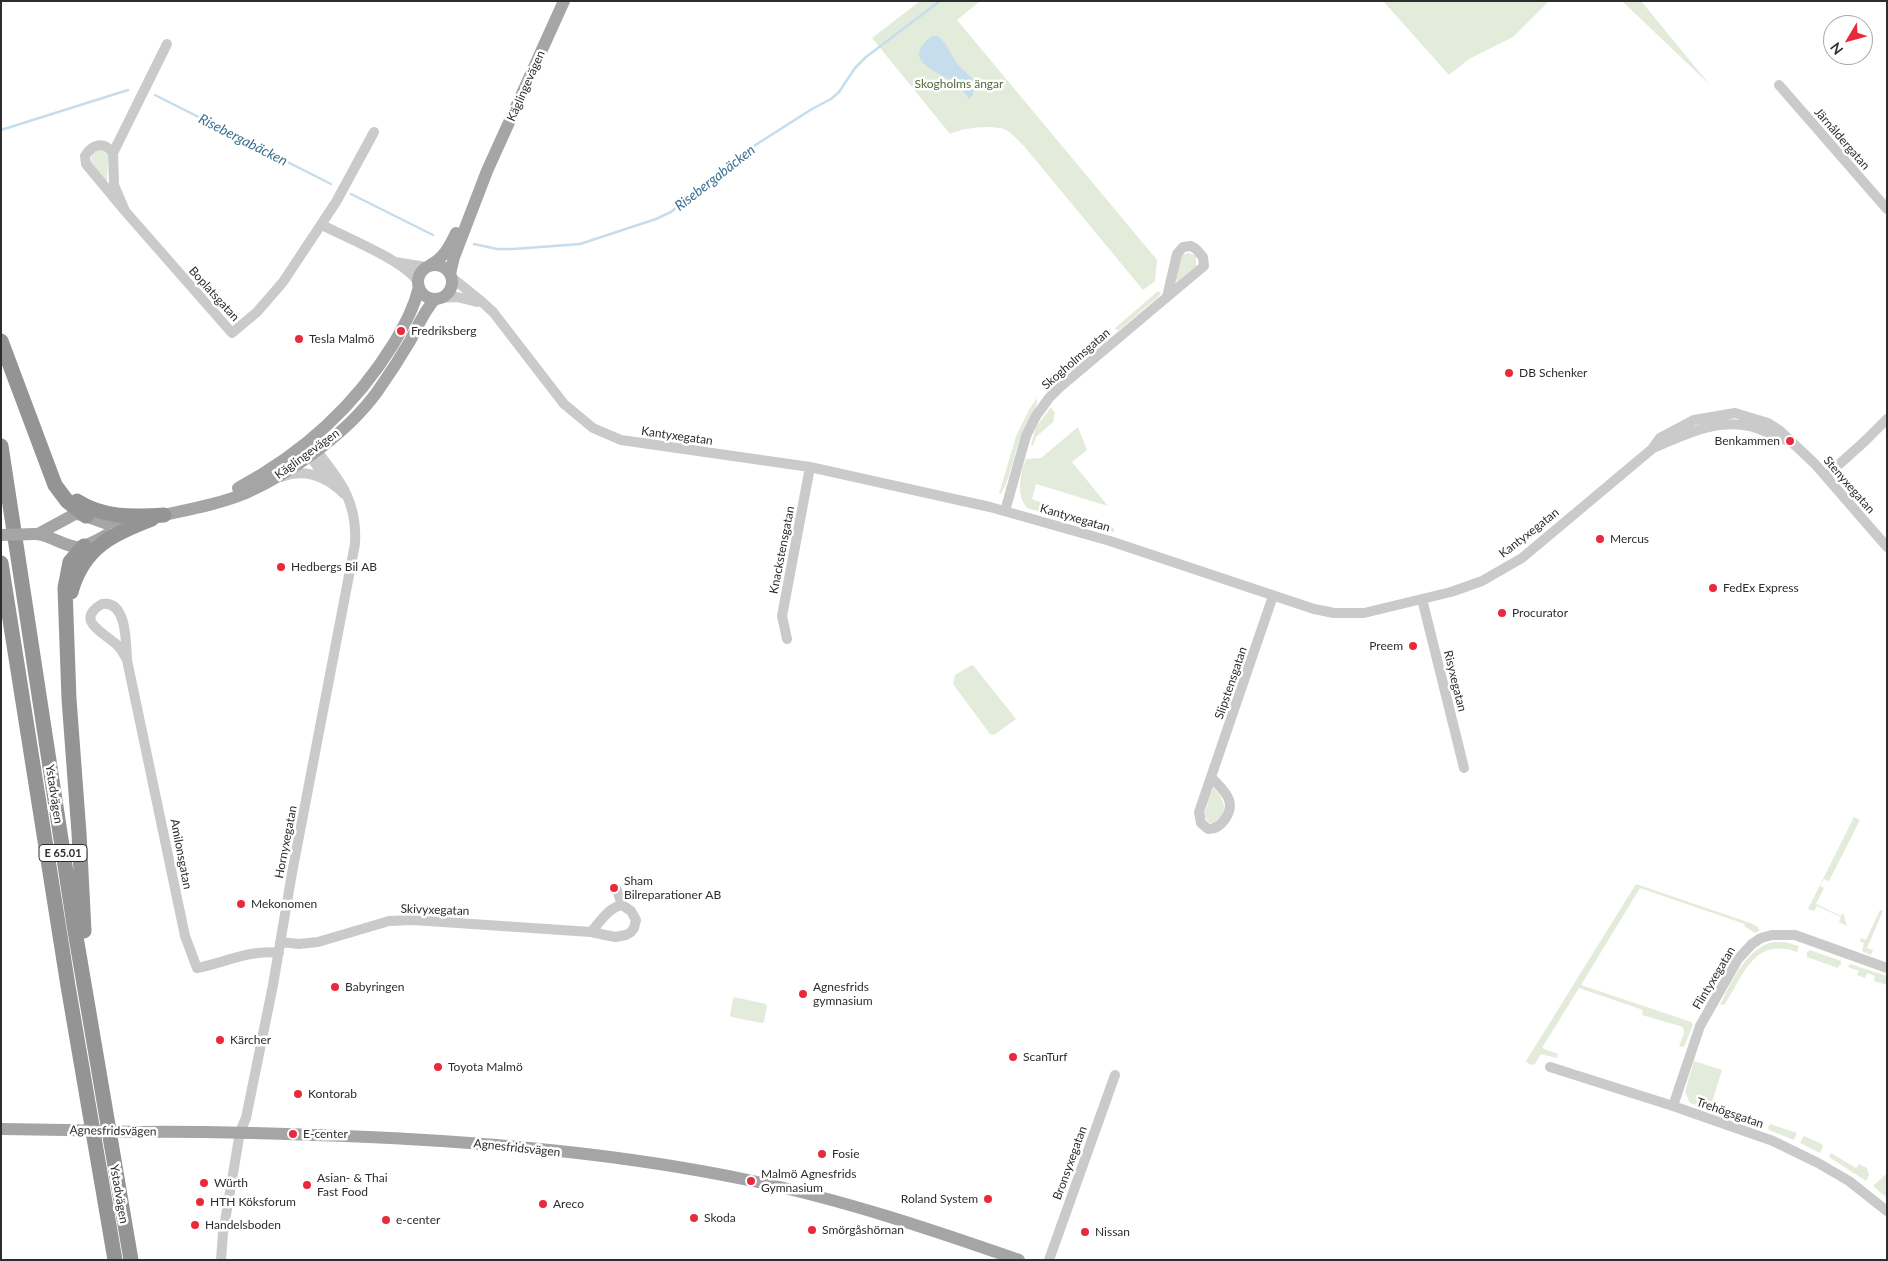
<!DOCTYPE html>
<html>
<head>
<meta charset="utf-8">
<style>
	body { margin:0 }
	#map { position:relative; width:1888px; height:1261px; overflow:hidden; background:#fff; font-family:Lato,sans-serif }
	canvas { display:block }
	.frame { position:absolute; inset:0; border:2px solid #2d2d2d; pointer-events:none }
	.north { position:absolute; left:1823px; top:15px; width:50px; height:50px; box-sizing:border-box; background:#fff; border:1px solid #ababab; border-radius:50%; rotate:233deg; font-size:14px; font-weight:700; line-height:20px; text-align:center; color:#2d2d2d }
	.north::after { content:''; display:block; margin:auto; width:18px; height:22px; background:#e92a3b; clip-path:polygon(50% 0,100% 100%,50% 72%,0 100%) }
</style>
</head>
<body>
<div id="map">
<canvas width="1888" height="1261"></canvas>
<div class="frame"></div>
<div class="north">N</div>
</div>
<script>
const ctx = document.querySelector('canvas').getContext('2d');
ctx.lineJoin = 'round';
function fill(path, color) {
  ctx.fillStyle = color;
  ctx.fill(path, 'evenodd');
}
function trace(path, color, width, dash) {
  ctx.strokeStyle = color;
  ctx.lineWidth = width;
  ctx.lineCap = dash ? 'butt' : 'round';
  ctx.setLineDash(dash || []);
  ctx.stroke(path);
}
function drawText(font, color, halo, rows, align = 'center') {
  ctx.font = font + ' Lato,sans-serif';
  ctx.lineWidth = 5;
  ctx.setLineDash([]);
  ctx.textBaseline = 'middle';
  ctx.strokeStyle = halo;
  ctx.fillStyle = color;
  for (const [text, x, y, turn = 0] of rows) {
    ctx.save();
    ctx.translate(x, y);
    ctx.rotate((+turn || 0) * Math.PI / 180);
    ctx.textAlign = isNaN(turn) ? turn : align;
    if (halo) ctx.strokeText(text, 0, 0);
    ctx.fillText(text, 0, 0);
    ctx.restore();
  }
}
const green = new Path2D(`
	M 920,1 L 980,1 L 957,20 L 1157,260 L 1155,281 L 1143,290 L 1024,146 C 1018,141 1012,133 1006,130 C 993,124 962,128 950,134 L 872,38 Z
	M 1383,1 L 1549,1 L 1513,37 L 1469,59 L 1449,75 Z
	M 1622,1 L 1641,1 L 1710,85 Z
	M 98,150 L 102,150 L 108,155 L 107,182 L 105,181 L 91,163 L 92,154 Z
	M 1189,253 L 1196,256 L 1196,266 L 1176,283 L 1180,258 L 1182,255 Z
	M 1158,291 L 1161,293 L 1158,297 L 1119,330 L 1114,329 Z
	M 1108,333 L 1110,338 L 1071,371 L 1066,368 Z
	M 1061,372 L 1063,377 L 1048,390 L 1045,388 Z
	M 1037,398 C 1038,409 1030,417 1025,427 C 1014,448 1013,473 1001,494 L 999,494 L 1016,436 L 1029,410 Z
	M 1051,407 L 1055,413 L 1053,422 L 1036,437 L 1033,446 L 1031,445 L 1036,427 Z
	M 1078,427 L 1087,450 L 1072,462 L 1108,506 L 1036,484 L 1032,499 L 1042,503 L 1041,507 L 1114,528 L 1114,532 L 1030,509 C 1015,502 1020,472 1026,459 L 1041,458 Z
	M 973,665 L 1016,719 L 994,735 L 990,734 L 953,684 L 955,675 L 970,666 Z
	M 1213,787 C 1224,799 1231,812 1213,824 L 1208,822 L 1204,815 Z
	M 1854,817 L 1860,820 L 1829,881 L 1824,879 L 1820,886 L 1824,888 L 1816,904 L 1841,916 L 1843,913 L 1847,926 L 1839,922 L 1841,917 L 1817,906 L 1814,911 L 1808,909 Z
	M 1636,884 L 1750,923 L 1758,927 L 1759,931 L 1755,933 L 1744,926 L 1745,924 L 1640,888 L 1581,985 L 1691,1022 L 1693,1025 L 1684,1047 L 1679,1046 L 1684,1033 L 1683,1027 L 1642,1015 L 1643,1010 L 1579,988 L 1542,1048 L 1558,1054 L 1557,1058 L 1541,1054 L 1535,1064 L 1530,1065 L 1526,1061 Z
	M 1880,910 L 1883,911 L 1867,948 L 1873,950 L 1871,955 L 1862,951 L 1864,943 L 1860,941 L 1861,938 L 1866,940 Z
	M 1773,942 L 1785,942 L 1799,946 L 1797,952 C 1754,937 1744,974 1725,1004 L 1722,1005 L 1720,1004 C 1733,981 1745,949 1773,942 Z
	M 1810,950 L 1841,961 L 1841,965 L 1839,965 L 1838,968 L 1807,957 L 1807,952 Z
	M 1850,964 L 1887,976 L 1887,985 L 1874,981 L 1875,976 L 1867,973 L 1865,978 L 1857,975 L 1859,971 L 1848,967 Z
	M 734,997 L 766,1004 L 767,1006 L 764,1022 L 762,1023 L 731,1017 L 730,1015 L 733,999 Z
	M 1694,1061 L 1722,1070 L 1711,1105 L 1760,1122 L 1759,1127 L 1690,1103 L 1685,1092 Z
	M 1770,1124 L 1797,1133 L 1794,1140 L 1769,1130 L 1768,1128 Z
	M 1804,1136 L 1822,1144 L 1823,1147 L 1820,1153 L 1800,1143 Z
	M 1831,1153 L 1856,1168 L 1859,1164 L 1867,1168 L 1869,1175 L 1866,1181 L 1829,1157 Z
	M 1885,1175 L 1887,1175 L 1887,1198 L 1873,1186 Z`);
const water = new Path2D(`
	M 932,36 L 938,36 L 945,43 L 957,64 L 973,79 L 973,95 L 969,99 C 965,92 959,87 952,82 C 936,70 900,60 932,36 Z`);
const stream = new Path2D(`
	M 155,95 L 331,184
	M 1,130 L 128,90
	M 351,194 L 433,235
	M 474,244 L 497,249 L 514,249 L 580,244 L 656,219 L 671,212 L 735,158 L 812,109 L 831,99 L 839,92 L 855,68 L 866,57 L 940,1`);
const minor = new Path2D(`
	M 1779,85 L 1887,209
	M 113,153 L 167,44
	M 125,211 L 86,164 L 85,156 C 92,144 104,141 113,153 L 114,185 L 125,211 L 232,333 L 257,312 L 283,282 L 336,202 L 374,132
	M 322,225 C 345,237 405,261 418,282
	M 395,262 L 426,267
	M 451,277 L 481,301 L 493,312 L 564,404 L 593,428 L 621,440 L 810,467 L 990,507 L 1110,541 L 1314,609 L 1334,613 L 1364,613 L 1451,592 L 1482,581 L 1522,558 L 1652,449 L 1660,438 L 1694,420 L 1735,413 L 1768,423 L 1779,430 L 1815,464 L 1887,547
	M 440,298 L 457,297 L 477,302
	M 1653,448 C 1684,435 1713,419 1749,426 C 1762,429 1775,437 1789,441
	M 306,451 L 326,478
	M 1826,476 L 1864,442 L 1887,419
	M 281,477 C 305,468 326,476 344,494
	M 1005,511 L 1026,436 L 1036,416 L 1049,398 L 1059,388 L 1167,297 L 1177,254 L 1183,247 L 1191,246 L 1196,249 L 1203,257 L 1204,266 L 1167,297
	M 1422,599 L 1464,768
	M 787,639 L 782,616 L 810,467
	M 127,660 C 124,654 121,648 116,644 C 104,633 74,620 102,604 C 127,600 126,643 127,660 L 185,936 L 197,968 C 224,963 250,949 279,953
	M 1211,777 C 1217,784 1226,791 1229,800 C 1233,812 1221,830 1208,829 L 1201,823 L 1199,812 L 1273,596
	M 617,890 L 622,905
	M 280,942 L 299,944 L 318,942 L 389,921 L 413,920 L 591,932 L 615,937 L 626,935 L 631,932 L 634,928 L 636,920 L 631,911 L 622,905 C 609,907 599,923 591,932
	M 1550,1067 L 1673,1106 L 1773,1141 L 1818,1163 L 1849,1181 L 1887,1211
	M 1673,1106 L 1700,1026 L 1738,959 L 1752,944 L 1761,938 L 1772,935 L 1795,935 L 1887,968
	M 221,1260 L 223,1233 L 240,1132 L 246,1118 L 273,985 L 292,873 L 355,544 C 358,497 336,476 309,441
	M 1049,1260 L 1115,1075`);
const major = new Path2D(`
	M 430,265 C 444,258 449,247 456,233
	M418 282a17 17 0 1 1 34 0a17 17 0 1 1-34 0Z
	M 450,274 L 454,257 L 487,171 L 564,1
	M 238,488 C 302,454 356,405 394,343 C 405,324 414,308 419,287
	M 155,517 C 185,510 217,505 246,493 C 293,472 347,433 377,392 C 389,375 400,358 410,341 C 418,326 424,311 435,299
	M 36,534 C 50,535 68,548 78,547 C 88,546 99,539 108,534
	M 38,534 L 75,514 L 83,515 L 105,523 L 135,521
	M 1,1129 L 67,1130
	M 140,1132 C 217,1131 293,1134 369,1137 C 496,1143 623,1154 748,1180 C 841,1199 930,1229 1019,1260`);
const highway = new Path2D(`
	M 1,341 L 55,485 L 67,501 L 86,516
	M 1,446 L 75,931 L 131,1260
	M 77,501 C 104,518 132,517 164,515
	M 1,563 L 68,986 L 115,1260
	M 71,592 C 83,548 112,534 152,519
	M 84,931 L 79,833 L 69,699 L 65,588 L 70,562 L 84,546`);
const majorBridge = new Path2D(`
	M 1,535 L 36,534
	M 67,1130 L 140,1132`);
const markers = [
	[401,331,5,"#e92a3b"],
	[299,339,5,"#e92a3b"],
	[1509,373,5,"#e92a3b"],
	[1790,441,5,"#e92a3b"],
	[1600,539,5,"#e92a3b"],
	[281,567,5,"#e92a3b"],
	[1713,588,5,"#e92a3b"],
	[1502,613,5,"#e92a3b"],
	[1413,646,5,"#e92a3b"],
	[614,888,5,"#e92a3b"],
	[241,904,5,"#e92a3b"],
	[335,987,5,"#e92a3b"],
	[803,994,5,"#e92a3b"],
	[220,1040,5,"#e92a3b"],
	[1013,1057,5,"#e92a3b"],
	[438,1067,5,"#e92a3b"],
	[298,1094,5,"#e92a3b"],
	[293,1134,5,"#e92a3b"],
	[822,1154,5,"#e92a3b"],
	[751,1181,5,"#e92a3b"],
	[204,1183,5,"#e92a3b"],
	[307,1185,5,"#e92a3b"],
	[988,1199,5,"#e92a3b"],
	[200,1202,5,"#e92a3b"],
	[543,1204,5,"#e92a3b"],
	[694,1218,5,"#e92a3b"],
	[386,1220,5,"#e92a3b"],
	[195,1225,5,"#e92a3b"],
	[812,1230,5,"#e92a3b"],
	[1085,1232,5,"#e92a3b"]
];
const shields = [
	[63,853,48]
];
const shieldNames = [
	["E 65.01",63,853]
];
const parkNames = [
	["Skogholms ängar",959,84]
];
const streetNames = [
	["Käglingevägen",526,86,-66],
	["Järnåldergatan",1842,139,49],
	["Boplatsgatan",214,294,48],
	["Skogholmsgatan",1076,359,-41],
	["Kantyxegatan",677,436,8],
	["Käglingevägen",307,454,-36],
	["Stenyxegatan",1849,485,49],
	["Kantyxegatan",1075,518,16],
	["Kantyxegatan",1529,533,-38],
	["Knackstensgatan",782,550,-79],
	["Risyxegatan",1455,681,76],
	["Slipstensgatan",1231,683,-71],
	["Ystadvägen",54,794,81],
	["Hornyxegatan",286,842,-79],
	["Amilonsgatan",181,854,79],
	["Skivyxegatan",435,910,2],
	["Flintyxegatan",1714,978,-59],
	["Trehögsgatan",1730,1113,19],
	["Agnesfridsvägen",113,1131,1],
	["Agnesfridsvägen",517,1148,6],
	["Bronsyxegatan",1070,1163,-70],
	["Ystadvägen",119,1194,80]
];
const poiNames = [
	["Fredriksberg",411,331],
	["Tesla Malmö",309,339],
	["DB Schenker",1519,373],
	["Benkammen",1780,441,"right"],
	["Mercus",1610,539],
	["Hedbergs Bil AB",291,567],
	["FedEx Express",1723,588],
	["Procurator",1512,613],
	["Preem",1403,646,"right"],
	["Sham",624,881],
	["Bilreparationer AB",624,895],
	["Mekonomen",251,904],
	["Babyringen",345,987],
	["Agnesfrids",813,987],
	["gymnasium",813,1001],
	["Kärcher",230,1040],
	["ScanTurf",1023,1057],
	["Toyota Malmö",448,1067],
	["Kontorab",308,1094],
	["E-center",303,1134],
	["Fosie",832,1154],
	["Malmö Agnesfrids",761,1174],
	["Gymnasium",761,1188],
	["Asian- & Thai",317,1178],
	["Fast Food",317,1192],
	["Würth",214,1183],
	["Roland System",978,1199,"right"],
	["HTH Köksforum",210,1202],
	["Areco",553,1204],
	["Skoda",704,1218],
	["e-center",396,1220],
	["Handelsboden",205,1225],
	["Smörgåshörnan",822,1230],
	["Nissan",1095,1232]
];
const waterNames = [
	["Risebergabäcken",243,140,27],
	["Risebergabäcken",715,178,-38]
];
fill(green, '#e3ebda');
fill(water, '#c5ddec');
trace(stream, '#c5ddec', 2.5);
trace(minor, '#cacaca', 10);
trace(major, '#a5a5a5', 12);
trace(highway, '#949494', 15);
trace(majorBridge, '#a5a5a5', 12);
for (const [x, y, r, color] of markers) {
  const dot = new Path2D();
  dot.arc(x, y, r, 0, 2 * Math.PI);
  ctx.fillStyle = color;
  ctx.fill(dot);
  trace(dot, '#fff', 2);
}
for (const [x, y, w] of shields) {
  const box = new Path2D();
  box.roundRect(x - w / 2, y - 8.5, w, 17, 4);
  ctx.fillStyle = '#fff';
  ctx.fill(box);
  trace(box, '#2d2d2d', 1);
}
drawText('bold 11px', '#2d2d2d', null, shieldNames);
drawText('12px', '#50693a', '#fff', parkNames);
drawText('12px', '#2d2d2d', '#fff', streetNames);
drawText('12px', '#2d2d2d', '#fff', poiNames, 'left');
drawText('italic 14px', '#3a7090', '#fff', waterNames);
</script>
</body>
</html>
